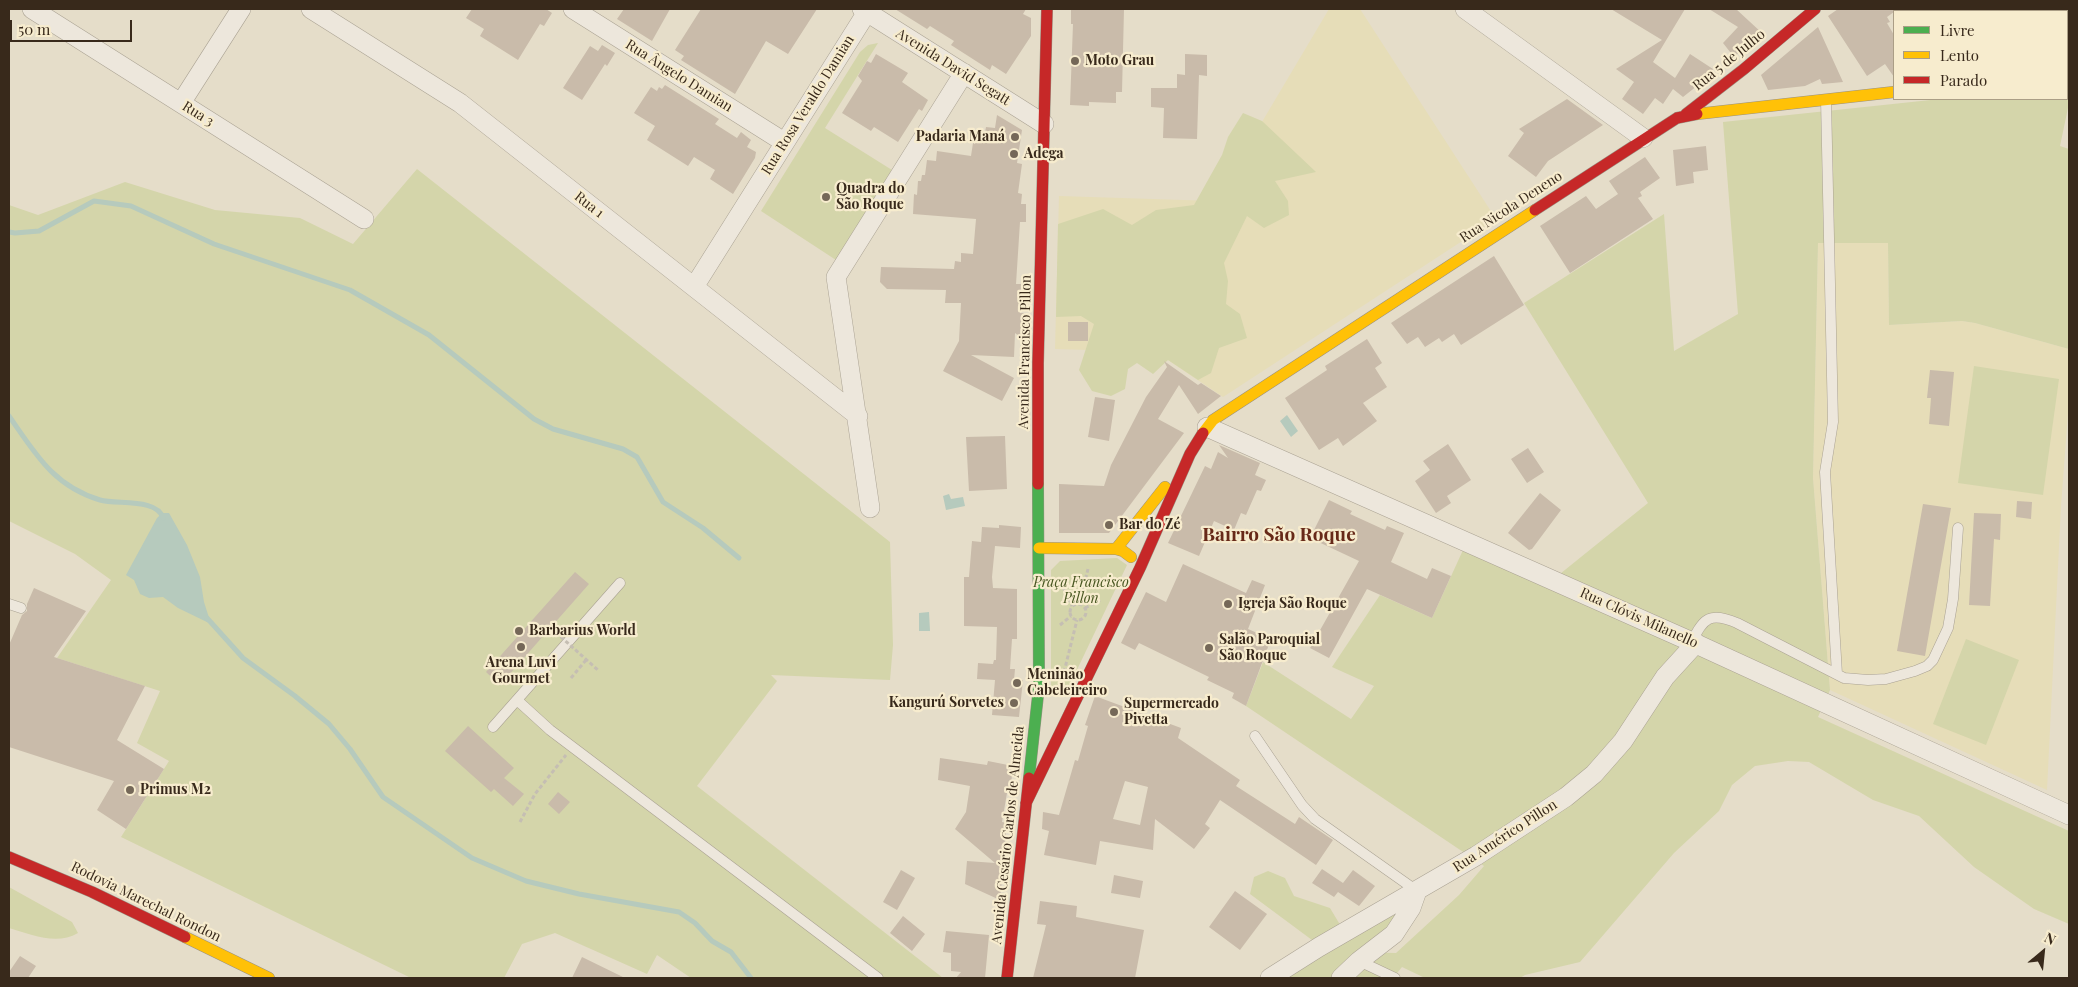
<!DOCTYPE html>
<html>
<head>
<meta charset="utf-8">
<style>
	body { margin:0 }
	#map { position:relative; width:2078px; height:987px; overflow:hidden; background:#e5ddc9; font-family:"Playfair Display",serif }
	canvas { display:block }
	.frame { position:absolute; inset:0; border:10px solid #38291b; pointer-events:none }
	.legend { position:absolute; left:1893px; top:10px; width:175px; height:90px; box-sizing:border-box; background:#f7ecce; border:1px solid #ab9e86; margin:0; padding:6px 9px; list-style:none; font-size:15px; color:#38291b }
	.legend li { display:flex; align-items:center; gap:10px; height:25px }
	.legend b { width:25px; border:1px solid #ab9e86 }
	.north { position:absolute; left:2018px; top:927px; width:50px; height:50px; -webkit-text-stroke:4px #f7ecce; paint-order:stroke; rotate:28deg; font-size:14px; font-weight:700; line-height:20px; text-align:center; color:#38291b }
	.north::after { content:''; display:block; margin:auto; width:18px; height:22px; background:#38291b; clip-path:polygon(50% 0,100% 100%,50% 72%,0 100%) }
	.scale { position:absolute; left:10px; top:20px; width:122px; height:22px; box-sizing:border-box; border:2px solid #38291b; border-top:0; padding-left:6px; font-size:15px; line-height:18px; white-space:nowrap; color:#38291b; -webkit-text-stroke:4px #f7ecce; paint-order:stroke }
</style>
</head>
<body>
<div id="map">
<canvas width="2078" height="987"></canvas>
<div class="frame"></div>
<ul class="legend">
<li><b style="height:6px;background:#4caf50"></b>Livre</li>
<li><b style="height:6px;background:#ffc107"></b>Lento</li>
<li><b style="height:6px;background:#c62828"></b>Parado</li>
</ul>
<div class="north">N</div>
<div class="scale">50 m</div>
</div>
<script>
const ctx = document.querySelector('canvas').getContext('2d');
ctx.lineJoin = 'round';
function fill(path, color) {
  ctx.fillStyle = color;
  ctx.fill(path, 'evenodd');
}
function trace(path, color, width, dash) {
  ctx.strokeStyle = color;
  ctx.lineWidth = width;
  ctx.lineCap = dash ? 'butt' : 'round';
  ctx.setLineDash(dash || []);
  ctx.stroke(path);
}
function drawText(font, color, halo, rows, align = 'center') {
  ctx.font = font + ' "Playfair Display",serif';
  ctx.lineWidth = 4.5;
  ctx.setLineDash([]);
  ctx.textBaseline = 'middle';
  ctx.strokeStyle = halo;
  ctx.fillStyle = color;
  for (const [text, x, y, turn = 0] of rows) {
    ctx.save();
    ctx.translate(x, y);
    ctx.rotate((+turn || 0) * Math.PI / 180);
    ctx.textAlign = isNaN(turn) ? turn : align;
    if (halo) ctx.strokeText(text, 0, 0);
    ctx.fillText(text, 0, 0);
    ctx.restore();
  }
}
const farmland = new Path2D(`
	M 1329,9 L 1360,9 L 1496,219 L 1223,397 L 1156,352 L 1055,349 L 1059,196 L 1215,201 Z
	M 1818,243 L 1888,243 L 1889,325 L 1962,321 L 1975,323 L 2069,349 L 2069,400 L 2061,506 L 2047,790 L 1830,690 L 1813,478 Z`);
const green = new Path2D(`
	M 878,43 L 825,128 L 892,170 L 836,260 L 761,211 L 860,52 L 868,45 Z
	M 2067,88 L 2069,89 L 2069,103 L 2060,146 L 2069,149 L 2069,349 L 1975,323 L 1962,321 L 1889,325 L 1888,243 L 1818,243 L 1813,478 L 1830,690 L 1818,717 L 2069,831 L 2069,924 L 2034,909 L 1974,867 L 1919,816 L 1873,800 L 1809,762 L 1788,761 L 1755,766 L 1732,785 L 1719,811 L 1674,853 L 1580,962 L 1525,975 L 1520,978 L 1425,978 L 1402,967 L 1393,978 L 1286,978 L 1324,951 L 1312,940 L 1250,894 L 1254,877 L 1268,871 L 1285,878 L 1294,896 L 1330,908 L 1348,938 L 1402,908 L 1403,910 L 1382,932 L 1355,952 L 1396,953 L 1459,895 L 1484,866 L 1246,706 L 1263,662 L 1351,719 L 1374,686 L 1332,667 L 1380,595 L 1432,618 L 1463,550 L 1545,586 L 1648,503 L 1524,303 L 1664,214 L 1674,351 L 1738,314 L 1723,122 L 1940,99 L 2067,99 Z
	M 1243,113 L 1262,121 L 1316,172 L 1275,181 L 1288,201 L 1289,215 L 1264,228 L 1247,216 L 1224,263 L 1228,281 L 1226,304 L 1240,314 L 1247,338 L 1219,348 L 1211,373 L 1198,380 L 1168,360 L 1153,374 L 1137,363 L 1128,369 L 1125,389 L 1111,396 L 1092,391 L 1079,370 L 1094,324 L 1081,316 L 1056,317 L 1058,224 L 1103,209 L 1132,225 L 1156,210 L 1194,205 L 1222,155 L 1228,137 Z
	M 417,169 L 890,542 L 893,645 L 890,680 L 771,675 L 777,681 L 697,786 L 943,978 L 691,978 L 657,955 L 647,974 L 555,933 L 522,944 L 504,978 L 411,978 L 121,837 L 169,761 L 137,743 L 160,691 L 57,658 L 111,580 L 75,554 L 9,521 L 9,205 L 38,215 L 125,182 L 215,210 L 300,218 L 353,244 Z
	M 1974,366 L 2059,379 L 2043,495 L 1958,483 Z
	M 1117,558 L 1127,565 L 1064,697 L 1056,697 L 1051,693 L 1051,570 L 1060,561 Z
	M 1966,639 L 2019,660 L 1986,745 L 1933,724 Z
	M 9,887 L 72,922 L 78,933 C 56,946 31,934 9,928 Z`);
const water = new Path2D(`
	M 1287,415 L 1298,431 L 1291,437 L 1280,421 Z
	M 949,494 L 951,499 L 963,497 L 965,506 L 946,510 L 943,496 Z
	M 162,513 L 169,513 L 187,545 L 200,577 L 204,602 L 211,624 L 178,608 L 163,597 L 149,598 L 140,594 L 134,580 L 126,575 L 157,518 Z
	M 929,612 L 930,631 L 919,631 L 919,613 Z`);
const stream = new Path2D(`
	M 9,232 L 15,233 L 39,231 L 94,201 L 131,206 L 214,244 L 350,290 L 429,335 L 534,419 L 553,429 L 623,449 L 637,457 L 663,502 L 703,528 L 739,558
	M 9,416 C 35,453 53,486 100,500 C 117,505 157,498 163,518
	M 207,618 L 243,658 L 295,696 L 329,724 L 350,749 L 383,797 L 472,858 L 526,881 L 579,894 L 679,912 L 695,923 L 712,941 L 731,952 L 751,978`);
const building = new Path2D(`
	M 472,9 L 546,9 L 552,13 L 544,26 L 540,24 L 518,60 L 480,36 L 484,29 L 466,18 Z
	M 624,9 L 670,9 L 652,41 L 617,19 Z
	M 701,9 L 817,9 L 788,54 L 766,41 L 735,94 L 681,60 L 684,56 L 675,50 Z
	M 895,9 L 1026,9 L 1023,14 L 1031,18 L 1031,36 L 1006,74 L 992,65 L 990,70 L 951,45 L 954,41 L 930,26 L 927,29 Z
	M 1071,9 L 1124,9 L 1122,92 L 1116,92 L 1116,103 L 1089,102 L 1089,106 L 1070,105 L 1073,24 L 1071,24 Z
	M 1611,9 L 1685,9 L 1653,62 L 1675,78 L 1690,54 L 1713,69 L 1707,78 L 1683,97 L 1673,89 L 1663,104 L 1655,98 L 1643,114 L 1622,99 L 1634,82 L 1616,69 L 1662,40 Z
	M 1709,9 L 1736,9 L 1762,33 L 1743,47 L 1744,48 L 1734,57 L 1723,43 L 1738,27 Z
	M 1838,9 L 1898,9 L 1887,17 L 1890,22 L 1887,23 L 1894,35 L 1894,77 L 1885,64 L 1867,76 L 1828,16 Z
	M 1818,27 L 1843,82 L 1822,84 L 1820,79 L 1805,86 L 1768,90 L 1761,75 Z
	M 602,45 L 615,53 L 607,66 L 605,64 L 582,100 L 563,88 L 590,46 L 598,51 Z
	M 876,54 L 908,73 L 902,82 L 928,100 L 922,111 L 919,109 L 898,142 L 874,127 L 871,131 L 842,113 L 862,81 L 858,76 L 867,61 L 871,63 Z
	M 1185,54 L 1207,55 L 1207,76 L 1199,75 L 1197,139 L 1163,138 L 1164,108 L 1151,107 L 1151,88 L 1177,88 L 1177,74 L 1185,75 Z
	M 665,85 L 719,119 L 715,124 L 737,138 L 741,132 L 751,140 L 747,147 L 756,152 L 755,158 L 733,194 L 710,179 L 715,170 L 694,157 L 688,166 L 647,140 L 655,126 L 634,113 L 651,87 L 657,91 L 659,87 L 662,89 Z
	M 1567,99 L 1603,125 L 1548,161 L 1536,177 L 1508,156 L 1524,133 L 1519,129 Z
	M 997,115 L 1022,130 L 1017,163 L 1022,164 L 1018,193 L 1022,194 L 1021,204 L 1026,204 L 1026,222 L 1020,222 L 1016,284 L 1021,284 L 1020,313 L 1024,313 L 1023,339 L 1015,333 L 1014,357 L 971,355 L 1014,378 L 1002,401 L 943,371 L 959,341 L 961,303 L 945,303 L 946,290 L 887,289 L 880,282 L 881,267 L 954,269 L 955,261 L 961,262 L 961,253 L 973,254 L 976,219 L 913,214 L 914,194 L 917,195 L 918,181 L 921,181 L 922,175 L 925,175 L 927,160 L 936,161 L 937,151 L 971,156 L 973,143 L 975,144 L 976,136 L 984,137 L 986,127 L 995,128 Z
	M 1706,146 L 1708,170 L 1693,172 L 1694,183 L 1676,186 L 1673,150 Z
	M 1645,157 L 1660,178 L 1640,192 L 1642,196 L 1638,198 L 1653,219 L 1570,273 L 1540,226 L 1586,196 L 1596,209 L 1618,194 L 1609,181 Z
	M 1494,256 L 1524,305 L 1461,345 L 1454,334 L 1442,342 L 1439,338 L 1425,347 L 1418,337 L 1407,344 L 1391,323 Z
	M 1068,322 L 1088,322 L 1088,341 L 1068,341 Z
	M 1367,339 L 1382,363 L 1375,368 L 1387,387 L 1363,403 L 1377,421 L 1343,446 L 1338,438 L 1319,450 L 1285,398 L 1327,370 L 1325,366 Z
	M 1164,361 L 1198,385 L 1201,383 L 1221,396 L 1198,414 L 1179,385 L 1158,419 L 1184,433 L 1109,533 L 1059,533 L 1059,484 L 1104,486 L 1111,465 L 1146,397 L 1167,367 Z
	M 1930,370 L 1954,372 L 1949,426 L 1929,424 L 1931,398 L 1927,398 Z
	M 1095,397 L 1115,400 L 1109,441 L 1088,437 Z
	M 1005,436 L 1007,489 L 969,491 L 966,437 Z
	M 1448,444 L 1471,480 L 1447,496 L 1451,503 L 1436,513 L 1415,481 L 1430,470 L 1423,461 Z
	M 1219,445 L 1260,463 L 1255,475 L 1266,480 L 1261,491 L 1257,490 L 1246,515 L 1241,513 L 1234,530 L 1214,521 L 1199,556 L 1168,543 L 1205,466 L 1211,469 L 1218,452 L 1228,458 Z
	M 1528,448 L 1544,472 L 1527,483 L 1511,459 Z
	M 1540,493 L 1561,510 L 1532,549 L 1529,550 L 1508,533 Z
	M 1329,500 L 1352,511 L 1350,514 L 1385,530 L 1387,526 L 1404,533 L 1391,562 L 1427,579 L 1432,568 L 1451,576 L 1432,618 L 1367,589 L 1329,658 L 1310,648 L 1359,561 L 1310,538 Z
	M 2017,501 L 2032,502 L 2031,519 L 2016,517 Z
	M 1923,504 L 1951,508 L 1925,656 L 1897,651 Z
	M 1974,513 L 2001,514 L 2000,540 L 1994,539 L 1990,606 L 1969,605 Z
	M 999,525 L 1021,527 L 1020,548 L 995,546 L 992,577 L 993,588 L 1017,589 L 1017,639 L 1012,639 L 1010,669 L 1015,669 L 1014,680 L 1023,680 L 1019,717 L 992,715 L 995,680 L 977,679 L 978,663 L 993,664 L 994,660 L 996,660 L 997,627 L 964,626 L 964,577 L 969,577 L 972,541 L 981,542 L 982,527 L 999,528 Z
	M 1183,564 L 1246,593 L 1252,580 L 1265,585 L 1248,629 L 1271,639 L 1246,706 L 1232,698 L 1234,693 L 1207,680 L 1209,677 L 1139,643 L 1135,650 L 1121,643 L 1146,592 L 1166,602 Z
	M 575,572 L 589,584 L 500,685 L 486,672 Z
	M 34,588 L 86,611 L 54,657 L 145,686 L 117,740 L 164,769 L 126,829 L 97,810 L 114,781 L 9,747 L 9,645 L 22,615 L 27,611 L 27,604 Z
	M 1095,696 L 1181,728 L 1178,738 L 1240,780 L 1236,786 L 1295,824 L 1299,817 L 1333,840 L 1316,865 L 1220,800 L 1205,824 L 1210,828 L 1194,849 L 1155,819 L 1153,850 L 1100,841 L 1096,865 L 1044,855 L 1049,831 L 1042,829 L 1043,812 L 1059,815 L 1075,760 L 1078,761 L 1088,726 L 1085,725 ZM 1125,781 L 1148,787 L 1140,825 L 1113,819 Z
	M 468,726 L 514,768 L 504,778 L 524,794 L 513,806 L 494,789 L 491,792 L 445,751 Z
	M 940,758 L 987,765 L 988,761 L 1013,766 L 1010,793 L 1007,793 L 1002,822 L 1007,823 L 1000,900 L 965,884 L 967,861 L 995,863 L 955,829 L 966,812 L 970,786 L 938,780 Z
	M 558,792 L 570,802 L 559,814 L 548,804 Z
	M 1322,869 L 1343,883 L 1353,870 L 1375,886 L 1359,906 L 1338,892 L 1334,897 L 1312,883 Z
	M 901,870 L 915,878 L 897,910 L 883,902 Z
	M 1114,875 L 1143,881 L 1140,898 L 1111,893 Z
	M 1235,891 L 1267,914 L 1240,950 L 1209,927 Z
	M 1040,901 L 1077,906 L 1076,917 L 1144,930 L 1135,978 L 1033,978 L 1046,925 L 1037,924 Z
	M 903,916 L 925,934 L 912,951 L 890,933 Z
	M 946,931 L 989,935 L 985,978 L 956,978 L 961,972 L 951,971 L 951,953 L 943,952 Z
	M 20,956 L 36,966 L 28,978 L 9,978 L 9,972 Z
	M 582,957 L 625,978 L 572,978 Z`);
const path = new Path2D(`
	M 1060,581 L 1072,606
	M1070 612a8 8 0 1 1 16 0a8 8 0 1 1-16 0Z
	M 1079,604 L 1088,569
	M 1085,608 L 1102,599
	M 1060,625 L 1071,616
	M 1064,672 L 1077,620
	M 571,678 L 586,660
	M 520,822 L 535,794 L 566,755`);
const lane = new Path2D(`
	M 1826,100 L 1833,422 L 1825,472 L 1837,674
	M 9,604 L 21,608
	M 1692,642 C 1703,617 1711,612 1737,623 L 1844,678 L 1868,680 L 1886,679 L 1915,671 L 1927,666 L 1933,660 L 1948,628 L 1953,599 L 1958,528
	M 517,700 L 550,730 L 878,978
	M 493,727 L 620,583
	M 1255,736 L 1302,805 L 1315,819 L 1417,891
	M 1359,961 L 1395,978`);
const street = new Path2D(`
	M 32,9 L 364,219
	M 311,9 L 460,103 L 858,416
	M 573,9 L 784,142
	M 862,9 L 1044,124
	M 1465,9 L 1643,138
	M 2006,9 L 2008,11
	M 181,103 L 241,9
	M 694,287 L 867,12
	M 1207,427 L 1692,642 L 2069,815
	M 870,508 L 836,277 L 964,73
	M 1270,978 L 1319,947 L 1476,856 L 1566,797 L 1594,774 L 1623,741 L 1665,677 L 1696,643
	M 1341,978 L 1359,961 L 1394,934 L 1411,908 L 1417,891`);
const fast = new Path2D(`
	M 1029,778 L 1039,686 L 1038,484`);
const slow = new Path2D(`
	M 1697,114 L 1894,92
	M 1203,433 L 1213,420 L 1535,210
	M 1039,548 L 1116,549 L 1123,551 L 1131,557
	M 1116,549 L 1165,487
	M 185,937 L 269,978`);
const jam = new Path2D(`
	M 2067,78 L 2069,79
	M 1686,114 L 1744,69 L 1815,9
	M 1535,210 L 1677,118 L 1697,114
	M 1038,484 L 1038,363 L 1047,9
	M 1026,803 L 1140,568 L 1190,454 L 1203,433
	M 9,857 L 92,892 L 185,937
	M 1007,978 L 1029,778`);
const pathBridge = new Path2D(`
	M 551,628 L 599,671`);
const markers = [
	[1075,61,5,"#756858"],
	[1015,137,5,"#756858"],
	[1014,154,5,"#756858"],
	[826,197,5,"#756858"],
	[1109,525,5,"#756858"],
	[1228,604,5,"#756858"],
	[519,631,5,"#756858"],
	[521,647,5,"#756858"],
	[1209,648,5,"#756858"],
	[1017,683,5,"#756858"],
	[1014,703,5,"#756858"],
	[1114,712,5,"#756858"],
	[130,790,5,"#756858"]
];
const streetNames = [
	["Rua 5 de Julho",1729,60,-39],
	["Avenida David Segatt",953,67,32],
	["Rua Ângelo Damian",679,76,32],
	["Rua Rosa Veraldo Damian",808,105,-58],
	["Rua 3",198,114,32],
	["Rua 1",589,205,38],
	["Rua Nicola Deneno",1511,207,-33],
	["Avenida Francisco Pillon",1025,352,-89],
	["Rua Clóvis Milanello",1639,618,24],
	["Avenida Cesário Carlos de Almeida",1008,835,-84],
	["Rua Américo Pillon",1505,836,-33],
	["Rodovia Marechal Rondon",146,902,26]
];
const poiNames = [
	["Moto Grau",1085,61],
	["Padaria Maná",1005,137,"right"],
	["Adega",1024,154],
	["Quadra do",836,189],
	["São Roque",836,205],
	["Bar do Zé",1119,525],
	["Igreja São Roque",1238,604],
	["Barbarius World",529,631],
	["Salão Paroquial",1219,640],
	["São Roque",1219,656],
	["Arena Luvi",521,663,"center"],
	["Gourmet",521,679,"center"],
	["Meninão",1027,675],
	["Cabeleireiro",1027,691],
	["Kangurú Sorvetes",1004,703,"right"],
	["Supermercado",1124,704],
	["Pivetta",1124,720],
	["Primus M2",140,790]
];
const parkNames = [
	["Praça Francisco",1081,583],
	["Pillon",1081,599]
];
const districtNames = [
	["Bairro São Roque",1279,535]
];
fill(farmland, '#e6ddb8');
fill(green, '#d4d5aa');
fill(water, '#b6cabd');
trace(stream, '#b6cabd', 5);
fill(building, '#c9bbaa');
trace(lane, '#aaa293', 11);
trace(street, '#aaa293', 20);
trace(fast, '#999183', 12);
trace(slow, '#999183', 12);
trace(jam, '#999183', 12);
trace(path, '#c5beb3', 3, [4, 2.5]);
trace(lane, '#ede7dc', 10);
trace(street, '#ede7dc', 19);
trace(fast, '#4caf50', 11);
trace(slow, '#ffc107', 11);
trace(jam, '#c62828', 11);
trace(pathBridge, '#c5beb3', 3, [4, 2.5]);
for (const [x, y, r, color] of markers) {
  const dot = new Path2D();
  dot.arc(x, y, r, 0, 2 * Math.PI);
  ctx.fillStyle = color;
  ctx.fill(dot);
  trace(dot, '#f7ecce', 2);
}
drawText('14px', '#38291b', '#f7ecce', streetNames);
drawText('bold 14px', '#38291b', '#f7ecce', poiNames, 'left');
drawText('italic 14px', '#485621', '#f7ecce', parkNames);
drawText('bold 19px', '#672918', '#f7ecce', districtNames);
</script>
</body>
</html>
